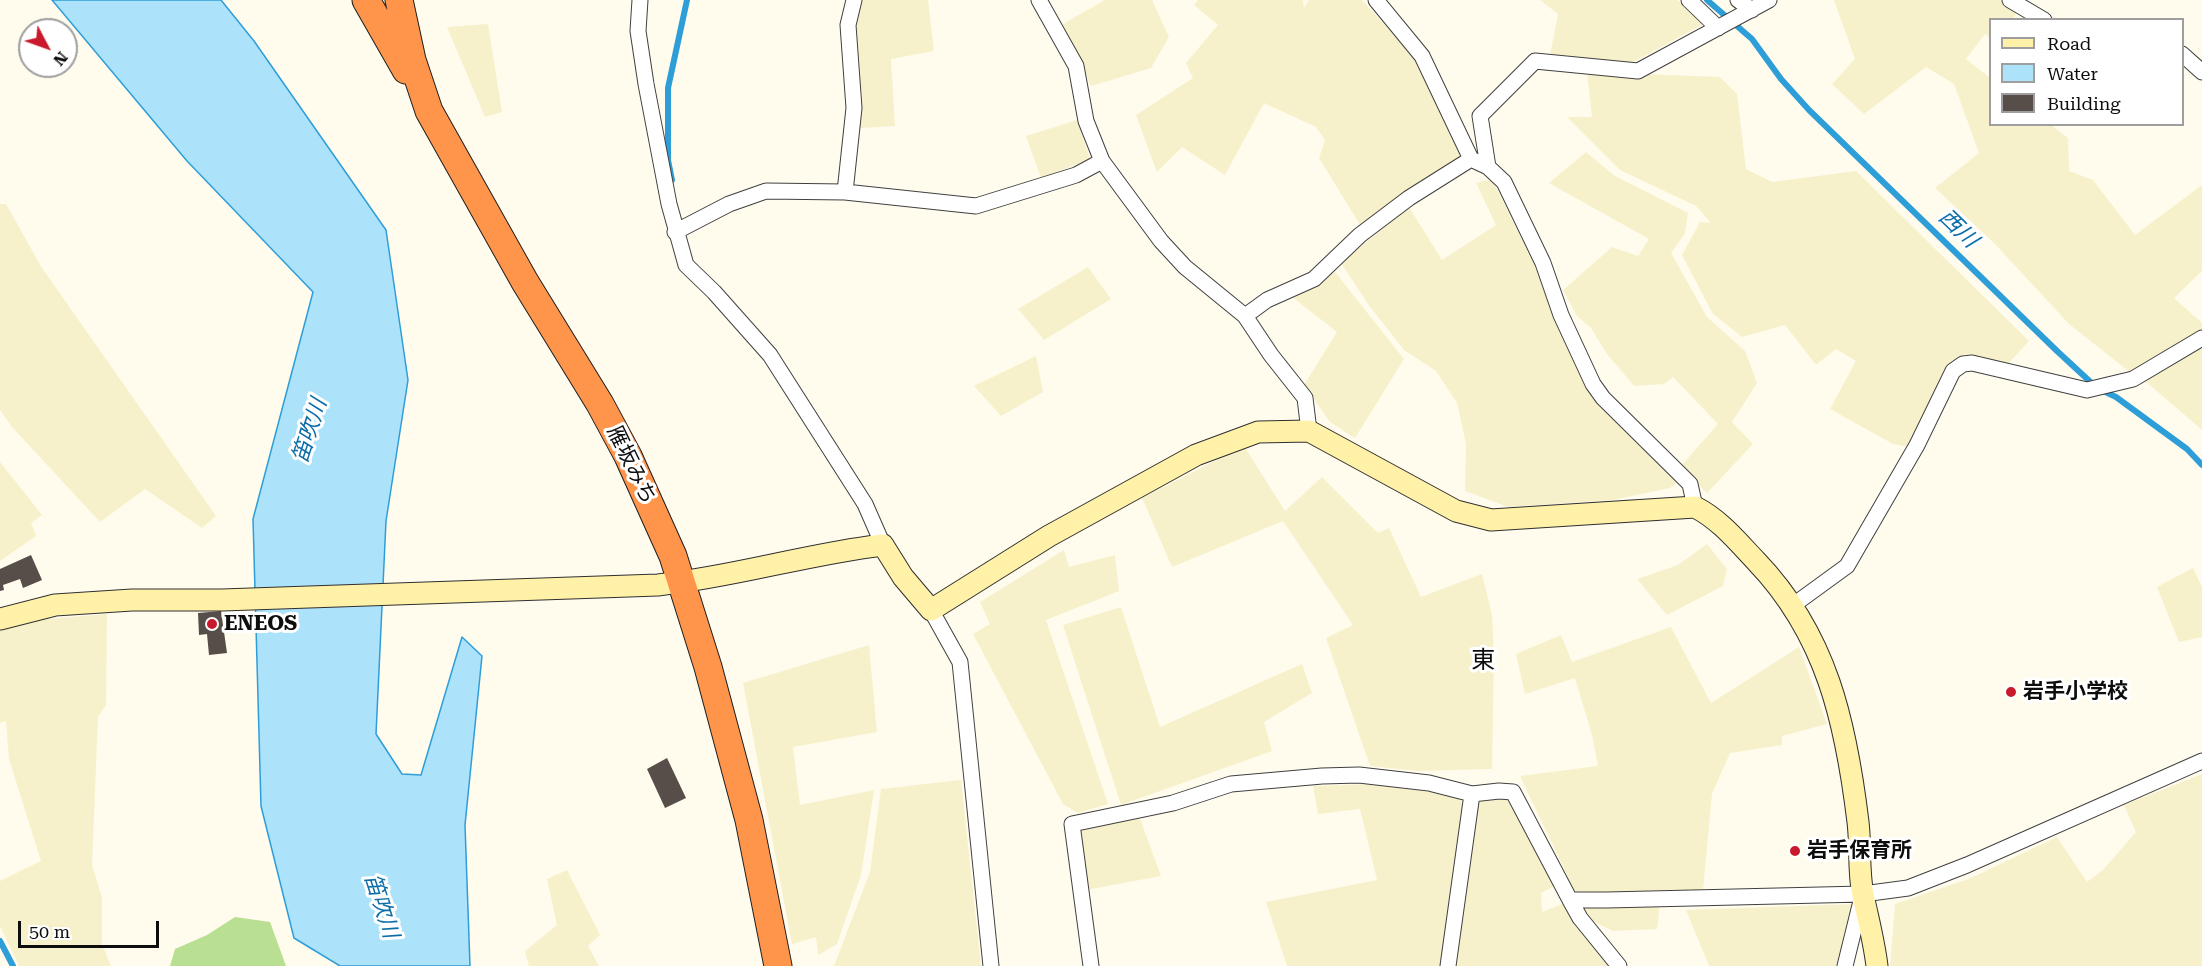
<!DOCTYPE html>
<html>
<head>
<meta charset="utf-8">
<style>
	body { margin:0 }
	#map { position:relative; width:2202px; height:966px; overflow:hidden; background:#fffbed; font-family:"Roboto Serif",serif }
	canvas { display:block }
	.legend { position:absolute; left:1989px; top:18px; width:195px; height:108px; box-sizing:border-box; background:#fff; border:2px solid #9e9e9e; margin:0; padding:8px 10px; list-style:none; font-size:18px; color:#0d0d0d }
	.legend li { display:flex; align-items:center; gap:12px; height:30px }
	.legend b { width:30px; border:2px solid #9e9e9e }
	.north { position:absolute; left:18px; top:18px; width:60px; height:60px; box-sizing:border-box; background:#fff; border:2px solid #9e9e9e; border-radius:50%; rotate:131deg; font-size:16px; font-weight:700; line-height:24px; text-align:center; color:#0d0d0d }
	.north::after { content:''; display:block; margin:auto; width:21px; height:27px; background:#c81a2c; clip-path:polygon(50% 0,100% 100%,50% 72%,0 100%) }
	.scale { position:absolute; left:18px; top:921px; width:141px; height:27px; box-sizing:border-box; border:3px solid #0d0d0d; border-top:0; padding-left:8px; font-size:18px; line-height:21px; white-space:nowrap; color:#0d0d0d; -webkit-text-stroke:4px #fff; paint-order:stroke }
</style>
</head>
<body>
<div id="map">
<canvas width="2202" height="966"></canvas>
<ul class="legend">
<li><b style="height:8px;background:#fff1a8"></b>Road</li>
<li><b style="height:16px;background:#ade2fb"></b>Water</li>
<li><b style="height:16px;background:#574d49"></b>Building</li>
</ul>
<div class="north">N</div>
<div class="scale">50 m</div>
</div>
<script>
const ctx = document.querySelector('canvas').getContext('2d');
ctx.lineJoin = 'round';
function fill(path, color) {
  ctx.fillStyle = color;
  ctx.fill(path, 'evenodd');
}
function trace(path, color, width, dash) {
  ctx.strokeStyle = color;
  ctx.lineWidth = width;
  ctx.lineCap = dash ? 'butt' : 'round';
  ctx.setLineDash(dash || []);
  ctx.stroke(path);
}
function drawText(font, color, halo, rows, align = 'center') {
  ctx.font = font + ' "Roboto Serif","Noto Sans JP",serif';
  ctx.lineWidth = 6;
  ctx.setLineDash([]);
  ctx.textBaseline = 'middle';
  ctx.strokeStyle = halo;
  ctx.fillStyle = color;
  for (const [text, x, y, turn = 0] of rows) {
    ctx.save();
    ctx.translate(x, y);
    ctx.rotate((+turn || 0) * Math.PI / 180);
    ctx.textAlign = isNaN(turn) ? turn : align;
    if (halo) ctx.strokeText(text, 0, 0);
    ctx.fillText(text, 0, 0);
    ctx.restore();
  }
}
const farmland = new Path2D(`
	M 859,0 L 928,0 L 934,51 L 891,59 L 895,126 L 860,128 L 851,26 Z
	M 1105,0 L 1152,0 L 1169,37 L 1151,68 L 1091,86 L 1063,24 Z
	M 1198,0 L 1303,0 L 1304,8 L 1309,0 L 1362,0 L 1416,59 L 1462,155 L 1362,228 L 1319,158 L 1325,140 L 1316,127 L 1264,103 L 1225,175 L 1182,147 L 1157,172 L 1136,115 L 1193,78 L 1186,63 L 1218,25 L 1194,5 Z
	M 1540,0 L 1677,0 L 1697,13 L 1705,23 L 1632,63 L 1550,55 L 1558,14 Z
	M 1834,0 L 2000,0 L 2018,11 L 2013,19 L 1990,20 L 1990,38 L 1985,34 L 1966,59 L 1990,78 L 1990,124 L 2051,125 L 2068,138 L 2069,171 L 2093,180 L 2135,235 L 2202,185 L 2202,271 L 2174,298 L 2202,323 L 2202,331 L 2131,373 L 2069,324 L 1994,243 L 1935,188 L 1979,153 L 1954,84 L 1926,67 L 1864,114 L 1832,84 L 1855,59 Z
	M 488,24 L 502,112 L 485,117 L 447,27 Z
	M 1587,72 L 1720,77 L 1737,94 L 1746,169 L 1772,182 L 1856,171 L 2029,341 L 2006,366 L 1964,354 L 1941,379 L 1909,447 L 1893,444 L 1830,409 L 1856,361 L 1836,349 L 1816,365 L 1785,325 L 1742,337 L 1713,314 L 1682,255 L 1700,222 L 1711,223 L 1696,206 L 1620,170 L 1567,117 L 1592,117 Z
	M 1077,120 L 1090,159 L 1041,178 L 1026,136 Z
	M 1586,152 L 1615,176 L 1688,213 L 1685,233 L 1671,253 L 1707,317 L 1745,351 L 1757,383 L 1732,422 L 1753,444 L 1707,493 L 1680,467 L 1718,424 L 1673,377 L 1664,384 L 1634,386 L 1607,354 L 1591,328 L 1577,316 L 1563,290 L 1612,247 L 1638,256 L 1649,239 L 1549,183 Z
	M 1492,179 L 1535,266 L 1574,362 L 1592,398 L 1678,482 L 1670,488 L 1613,500 L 1508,507 L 1465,491 L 1466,444 L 1457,403 L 1436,371 L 1404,350 L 1370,307 L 1341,263 L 1409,207 L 1442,260 L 1496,225 L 1476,183 Z
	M 0,204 L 6,204 L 42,268 L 216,516 L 202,528 L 145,489 L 100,522 L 12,427 L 0,410 Z
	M 1088,267 L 1111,299 L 1044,340 L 1018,309 Z
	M 1335,272 L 1404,359 L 1355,438 L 1330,422 L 1304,385 L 1337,332 L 1292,297 Z
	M 2202,344 L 2202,430 L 2144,380 Z
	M 1036,356 L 1043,392 L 1001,416 L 974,386 Z
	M 1244,446 L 1285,511 L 1322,477 L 1378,533 L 1389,528 L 1421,597 L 1482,574 L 1492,615 L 1494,653 L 1492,769 L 1417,771 L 1370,766 L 1326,638 L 1353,625 L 1283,521 L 1172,567 L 1142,498 Z
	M 0,462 L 42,515 L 31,523 L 36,536 L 0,561 Z
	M 1707,544 L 1727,569 L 1723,586 L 1667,615 L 1637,579 L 1678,565 Z
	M 1064,550 L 1069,567 L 1115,555 L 1119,591 L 1046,620 L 1108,804 L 1078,813 L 1063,804 L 973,634 L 990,624 L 980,602 Z
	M 2193,568 L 2202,587 L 2202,637 L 2179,642 L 2157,587 Z
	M 1121,607 L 1160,727 L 1302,664 L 1312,693 L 1264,722 L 1272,751 L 1121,805 L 1063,625 Z
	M 107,614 L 106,705 L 98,717 L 92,865 L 102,898 L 102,944 L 111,966 L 19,966 L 0,926 L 0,881 L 41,861 L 9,759 L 6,721 L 0,723 L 0,630 L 37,620 Z
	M 1671,627 L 1711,703 L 1799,647 L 1827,724 L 1782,736 L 1782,745 L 1730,753 L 1712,794 L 1703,890 L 1587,896 L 1574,890 L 1520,776 L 1598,766 L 1592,735 L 1575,678 L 1525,694 L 1516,654 L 1561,635 L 1572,662 Z
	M 869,645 L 877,732 L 793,747 L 800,805 L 874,790 L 861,875 L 837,944 L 818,955 L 816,937 L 792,944 L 743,683 Z
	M 2202,774 L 2202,966 L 1890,966 L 1895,904 L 1971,878 L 2057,837 L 2087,882 L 2103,870 L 2136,832 L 2124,805 Z
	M 961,780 L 981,966 L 834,966 L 870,872 L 881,789 Z
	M 1375,784 L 1459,796 L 1463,806 L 1443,966 L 1287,966 L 1266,902 L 1377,880 L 1360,809 L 1318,814 L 1313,786 Z
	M 1510,797 L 1555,886 L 1541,893 L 1542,912 L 1565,903 L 1614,966 L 1454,966 L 1478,800 Z
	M 1139,816 L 1161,876 L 1086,890 L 1079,828 Z
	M 567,870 L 600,935 L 588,946 L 599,966 L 529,966 L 525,951 L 557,925 L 547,879 Z
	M 1660,903 L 1657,929 L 1613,931 L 1593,921 L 1580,907 Z
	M 1854,904 L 1838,966 L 1709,966 L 1686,910 Z`);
const forest = new Path2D(`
	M 235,917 L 270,922 L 286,966 L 170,966 L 175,949 L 207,935 Z`);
const water = new Path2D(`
	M 52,0 L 221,0 L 254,41 L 386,230 L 408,380 L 386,521 L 376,734 L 402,774 L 421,775 L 462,637 L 482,656 L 465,825 L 470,966 L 340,966 L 294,938 L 261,806 L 253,519 L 313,292 L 187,161 Z`);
const stream = new Path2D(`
	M 1707,0 L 1752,39 L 1781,79 L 1809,110 L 2057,351 L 2097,388 L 2116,397 L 2187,449 L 2202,465
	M 672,180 L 668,160 L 668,88 L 687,0
	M 0,941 L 13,966`);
const building = new Path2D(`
	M 31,555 L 42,580 L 23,588 L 20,579 L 3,585 L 4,590 L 0,591 L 0,569 Z
	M 221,611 L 227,653 L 209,655 L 207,634 L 199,635 L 198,613 Z
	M 667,758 L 686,798 L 665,808 L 647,769 Z`);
const street = new Path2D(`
	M 640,0 L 638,31 L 646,84 L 669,204 L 686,265 L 714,292 L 770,355 L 865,504 L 883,545
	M 1039,0 L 1076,66 L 1086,121 L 1102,161 L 1161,241 L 1185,267 L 1245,316 L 1271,355 L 1305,398 L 1309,431
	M 1376,0 L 1422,56 L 1471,159 L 1488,167 L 1504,182 L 1543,263 L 1561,315 L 1593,384 L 1603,398 L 1690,484 L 1695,507
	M 1689,0 L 1718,28
	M 1738,0 L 1752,10
	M 2010,0 L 2044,20
	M 2182,54 L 2202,72
	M 1488,167 L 1480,116 L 1535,61 L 1638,71 L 1769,0
	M 845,192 L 854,108 L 848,25 L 854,0
	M 675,232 L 729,204 L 766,191 L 845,192 L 976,206 L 1076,175 L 1102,161
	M 1245,316 L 1267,300 L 1314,279 L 1360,235 L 1409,198 L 1471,159
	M 1792,606 L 1847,566 L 1917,445 L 1953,371 L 1963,364 L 1972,363 L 2087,390 L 2133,379 L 2202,338
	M 931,610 L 960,662 L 991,966
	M 1570,900 L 1580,918 L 1619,966
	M 1091,966 L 1072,824 L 1173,803 L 1231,784 L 1322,776 L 1359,775 L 1429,783 L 1472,794 L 1499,791 L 1513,792 L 1570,900 L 1607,900 L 1863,894 L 1908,888 L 1967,865 L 2202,761
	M 1448,966 L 1472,794
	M 1845,966 L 1862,897`);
const secondary = new Path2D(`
	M 0,619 L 55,605 L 132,600 L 222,600 L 658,585 C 734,577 807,554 883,545 L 903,577 L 931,610 L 1049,536 L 1196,455 L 1258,432 L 1309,431 L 1456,511 L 1491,520 L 1695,507 C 1719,519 1737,541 1756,561 C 1827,635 1846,723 1858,822 C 1861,846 1858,871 1863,895 C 1868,919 1874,941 1877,966`);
const highway = new Path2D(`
	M 366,0 L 406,70
	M 399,0 L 412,60 L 429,111 L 525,282 L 600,404 L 628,456 L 673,556 L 708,667 L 749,820 L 778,966`);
const markers = [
	[212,624,6,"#c81a2c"],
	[2011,692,6,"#c81a2c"],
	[1795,851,6,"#c81a2c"]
];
const streetNames = [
	["雁坂みち",631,465,64]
];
const poiNames = [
	["ENEOS",224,624],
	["岩手小学校",2023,692],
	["岩手保育所",1807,851]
];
const waterNames = [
	["西川",1958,229,44],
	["笛吹川",310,431,-72],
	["笛吹川",381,906,72]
];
const quarterNames = [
	["東",1483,661]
];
fill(farmland, '#f7f1cb');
fill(forest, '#b9df92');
fill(water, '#ade2fb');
trace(water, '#2e9ed8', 1.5);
trace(stream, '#2e9ed8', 6);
fill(building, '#574d49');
trace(street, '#404040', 17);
trace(secondary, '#2f2f2f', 23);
trace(highway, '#1e1e1e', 29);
trace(street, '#fff', 15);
trace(secondary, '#fff1a8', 21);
trace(highway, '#ff944b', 27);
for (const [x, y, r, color] of markers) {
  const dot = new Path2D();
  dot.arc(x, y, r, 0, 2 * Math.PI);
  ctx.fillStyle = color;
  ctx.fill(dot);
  trace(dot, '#fff', 2);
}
drawText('21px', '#0d0d0d', '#fff', streetNames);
drawText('bold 21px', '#0d0d0d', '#fff', poiNames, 'left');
drawText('italic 22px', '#0c6da9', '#fff', waterNames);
drawText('24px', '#0d0d0d', '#fff', quarterNames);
</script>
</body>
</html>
